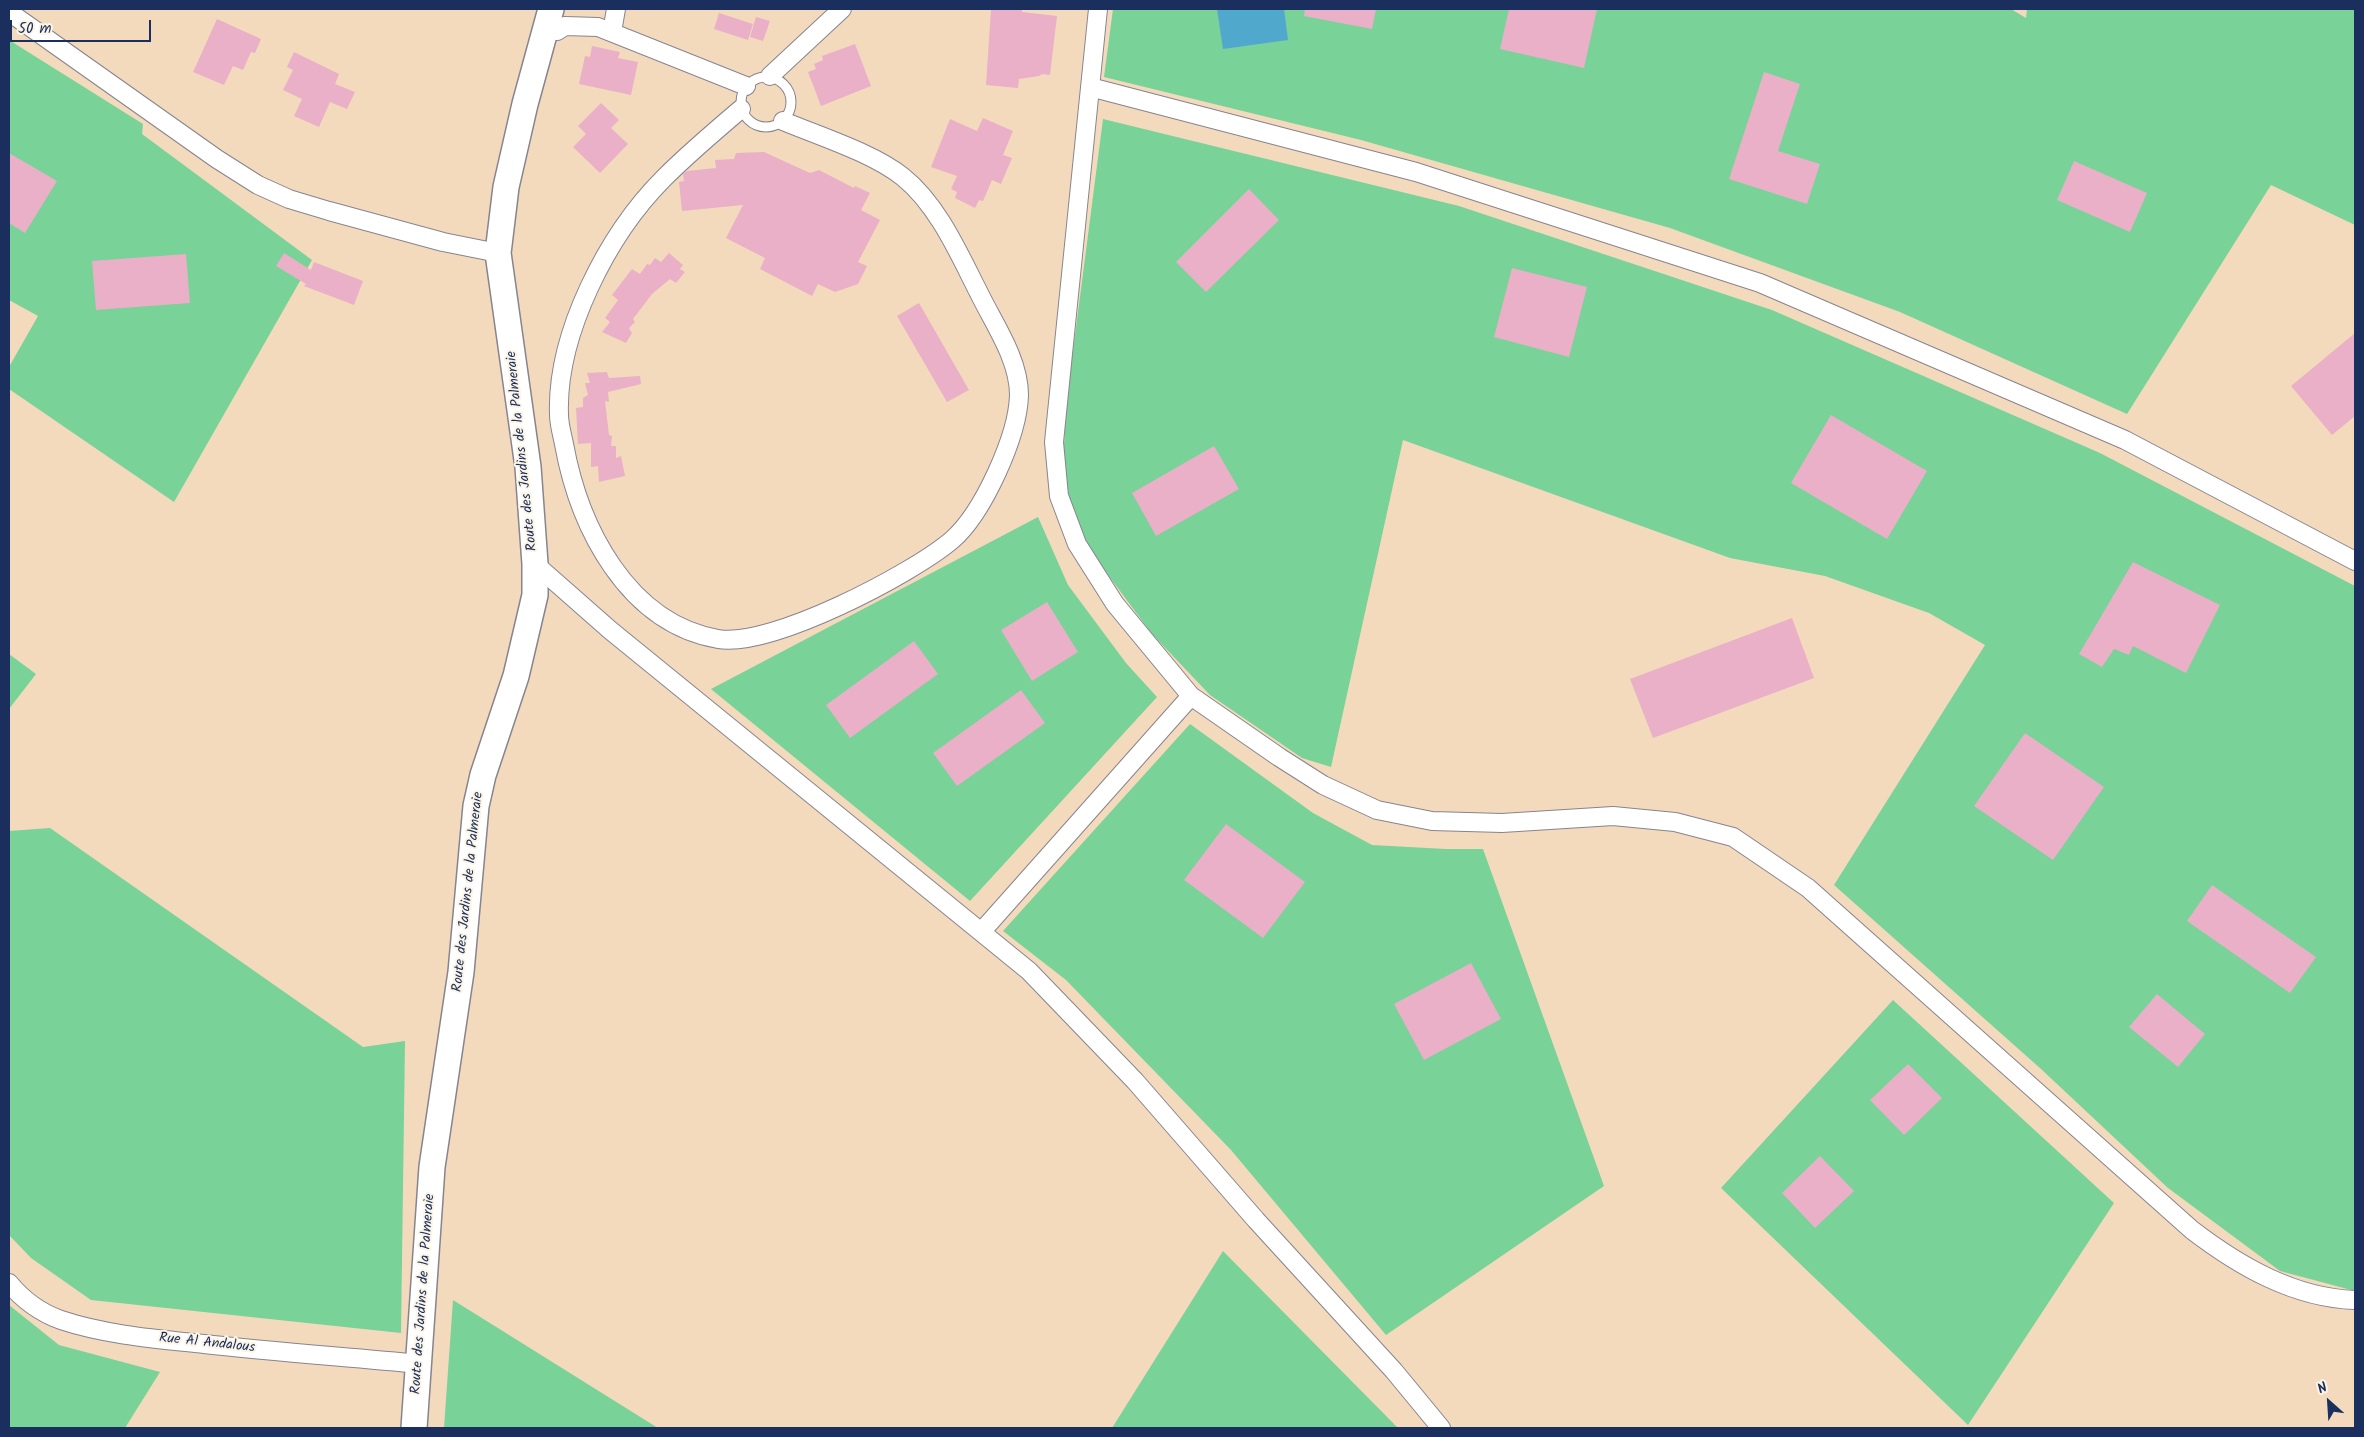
<!DOCTYPE html>
<html>
<head>
<meta charset="utf-8">
<style>
	body { margin:0 }
	#map { position:relative; width:2364px; height:1437px; overflow:hidden; background:#f3dabd; font-family:Kalam,sans-serif }
	canvas { display:block }
	.frame { position:absolute; inset:0; border:10px solid #1b2f5e; pointer-events:none }
	.north { position:absolute; left:2304px; top:1377px; width:50px; height:50px; -webkit-text-stroke:4px #fcf5e5; paint-order:stroke; rotate:334deg; font-size:14px; font-weight:700; line-height:20px; text-align:center; color:#1b2f5e }
	.north::after { content:''; display:block; margin:auto; width:18px; height:22px; background:#1b2f5e; clip-path:polygon(50% 0,100% 100%,50% 72%,0 100%) }
	.scale { position:absolute; left:10px; top:20px; width:141px; height:22px; box-sizing:border-box; border:2px solid #1b2f5e; border-top:0; padding-left:6px; font-size:15px; line-height:18px; white-space:nowrap; color:#1b2f5e; -webkit-text-stroke:4px #fcf5e5; paint-order:stroke }
</style>
</head>
<body>
<div id="map">
<canvas width="2364" height="1437"></canvas>
<div class="frame"></div>
<div class="north">N</div>
<div class="scale">50 m</div>
</div>
<script>
const ctx = document.querySelector('canvas').getContext('2d');
ctx.lineJoin = 'round';
function fill(path, color) {
  ctx.fillStyle = color;
  ctx.fill(path, 'evenodd');
}
function trace(path, color, width, dash) {
  ctx.strokeStyle = color;
  ctx.lineWidth = width;
  ctx.lineCap = dash ? 'butt' : 'round';
  ctx.setLineDash(dash || []);
  ctx.stroke(path);
}
function drawText(font, color, halo, rows, align = 'center') {
  ctx.font = font + ' Kalam,sans-serif';
  ctx.lineWidth = 4;
  ctx.setLineDash([]);
  ctx.textBaseline = 'middle';
  ctx.strokeStyle = halo;
  ctx.fillStyle = color;
  for (const [text, x, y, turn = 0] of rows) {
    ctx.save();
    ctx.translate(x, y);
    ctx.rotate((+turn || 0) * Math.PI / 180);
    ctx.textAlign = isNaN(turn) ? turn : align;
    if (halo) ctx.strokeText(text, 0, 0);
    ctx.fillText(text, 0, 0);
    ctx.restore();
  }
}
const green = new Path2D(`
	M 1113,9 L 2011,9 L 2026,18 L 2027,9 L 2355,9 L 2355,225 L 2271,185 L 2127,414 L 1900,312 L 1670,228 L 1361,140 L 1104,77 Z
	M 9,40 L 143,124 L 142,134 L 312,260 L 174,502 L 9,389 L 9,367 L 38,316 L 9,300 Z
	M 1103,119 L 1459,206 L 1772,310 L 2100,453 L 2355,586 L 2355,1291 L 2280,1271 L 2168,1188 L 2041,1069 L 1834,885 L 1985,645 L 1929,613 L 1825,576 L 1730,558 L 1403,440 L 1331,767 L 1302,758 L 1210,695 L 1152,634 L 1088,548 L 1062,487 L 1066,405 Z
	M 1038,517 L 1068,585 L 1126,663 L 1157,697 L 970,901 L 711,689 Z
	M 9,654 L 36,674 L 9,709 Z
	M 1190,724 L 1313,813 L 1372,845 L 1446,849 L 1483,849 L 1604,1186 L 1386,1335 L 1231,1150 L 1066,980 L 1003,931 Z
	M 50,828 L 363,1047 L 405,1041 L 401,1333 L 91,1300 L 31,1258 L 9,1235 L 9,831 Z
	M 1893,1000 L 2114,1203 L 1968,1425 L 1721,1188 Z
	M 1223,1251 L 1398,1428 L 1112,1428 Z
	M 453,1300 L 658,1428 L 444,1428 Z
	M 9,1305 L 59,1345 L 160,1372 L 125,1428 L 9,1428 Z`);
const water = new Path2D(`
	M 1217,9 L 1284,9 L 1288,40 L 1223,49 Z`);
const building = new Path2D(`
	M 991,9 L 1022,9 L 1022,12 L 1057,16 L 1050,75 L 1042,74 L 1039,76 L 1019,79 L 1018,88 L 986,85 Z
	M 1305,9 L 1376,9 L 1372,29 L 1304,16 Z
	M 1509,9 L 1597,9 L 1584,68 L 1500,49 Z
	M 719,13 L 753,24 L 748,40 L 714,29 Z
	M 756,17 L 770,21 L 763,41 L 750,37 Z
	M 217,19 L 261,39 L 255,53 L 251,52 L 243,70 L 233,66 L 224,85 L 193,72 Z
	M 855,44 L 871,86 L 821,106 L 808,72 L 816,69 L 814,64 L 823,60 L 822,56 Z
	M 592,46 L 620,52 L 618,58 L 638,62 L 631,95 L 579,84 L 585,56 L 590,57 Z
	M 294,52 L 339,74 L 335,84 L 355,92 L 347,109 L 330,102 L 319,127 L 294,116 L 302,99 L 283,90 L 293,70 L 287,67 Z
	M 1764,72 L 1800,84 L 1778,151 L 1820,164 L 1807,204 L 1729,179 Z
	M 601,103 L 619,120 L 611,128 L 628,144 L 600,173 L 573,147 L 586,134 L 578,126 Z
	M 983,118 L 1013,131 L 1003,155 L 1012,158 L 1001,184 L 992,180 L 983,201 L 979,200 L 975,208 L 955,198 L 957,192 L 951,189 L 957,176 L 931,167 L 950,119 L 977,131 Z
	M 764,152 L 810,173 L 819,170 L 854,188 L 855,186 L 870,193 L 861,210 L 880,220 L 858,262 L 867,266 L 858,284 L 835,292 L 818,284 L 812,296 L 760,269 L 765,258 L 726,238 L 743,205 L 682,211 L 679,182 L 684,181 L 683,174 L 687,171 L 716,168 L 715,160 L 734,159 L 736,153 Z
	M 9,153 L 57,181 L 25,233 L 9,223 Z
	M 2074,161 L 2147,193 L 2130,232 L 2057,200 Z
	M 1249,189 L 1279,220 L 1206,292 L 1176,262 Z
	M 284,253 L 311,270 L 314,262 L 363,281 L 354,305 L 304,286 L 306,284 L 276,266 Z
	M 669,253 L 683,265 L 680,269 L 685,272 L 676,283 L 670,279 L 652,294 L 633,319 L 635,322 L 629,328 L 632,333 L 626,343 L 602,332 L 610,322 L 605,318 L 618,300 L 612,295 L 632,269 L 640,274 L 647,264 L 650,265 L 655,258 L 661,262 Z
	M 186,254 L 190,303 L 96,310 L 92,261 Z
	M 1512,268 L 1587,287 L 1569,357 L 1494,337 Z
	M 919,303 L 969,390 L 947,402 L 897,316 Z
	M 2355,333 L 2355,416 L 2332,435 L 2291,386 Z
	M 607,372 L 609,378 L 640,376 L 641,384 L 608,392 L 609,402 L 605,401 L 609,435 L 612,436 L 611,446 L 616,446 L 616,458 L 621,456 L 625,476 L 599,482 L 598,466 L 591,467 L 591,443 L 578,444 L 576,408 L 583,407 L 583,398 L 588,395 L 585,383 L 590,383 L 587,373 Z
	M 1831,415 L 1927,471 L 1887,539 L 1791,483 Z
	M 1214,446 L 1239,489 L 1156,536 L 1132,493 Z
	M 2133,562 L 2220,605 L 2186,673 L 2133,646 L 2129,655 L 2114,649 L 2102,667 L 2079,654 Z
	M 1047,602 L 1078,652 L 1032,681 L 1001,630 Z
	M 1792,618 L 1814,678 L 1653,738 L 1630,679 Z
	M 914,641 L 938,674 L 850,738 L 826,705 Z
	M 1021,690 L 1045,723 L 957,786 L 933,753 Z
	M 2025,733 L 2104,787 L 2053,860 L 1974,806 Z
	M 1226,824 L 1305,882 L 1263,938 L 1184,880 Z
	M 2212,885 L 2316,957 L 2290,993 L 2187,921 Z
	M 1471,963 L 1501,1019 L 1424,1060 L 1394,1004 Z
	M 2157,994 L 2205,1034 L 2178,1067 L 2129,1027 Z
	M 1908,1064 L 1942,1098 L 1904,1135 L 1870,1100 Z
	M 1820,1156 L 1854,1191 L 1815,1228 L 1782,1193 Z`);
const lane = new Path2D(`
	M741 102a25 25 0 1 1 50 0a25 25 0 1 1-50 0Z`);
const street = new Path2D(`
	M 1098,9 L 1054,442 L 1059,496 L 1077,544 L 1115,604 L 1191,696 L 1279,757 L 1323,785 L 1377,810 L 1432,821 L 1502,823 L 1613,816 L 1675,822 L 1733,837 L 1808,888 L 2192,1230 C 2239,1266 2294,1298 2355,1300
	M 9,12 L 217,159 L 258,185 L 289,199 L 329,211 L 443,242 L 498,253
	M 547,29 L 557,31 L 565,26 L 598,27 L 746,86
	M 612,32 L 616,9
	M 770,76 L 842,9
	M 1090,87 L 1416,172 L 1760,283 L 2125,440 L 2355,561
	M 741,109 C 715,131 688,154 664,178 C 608,234 556,334 559,415 C 559,424 562,434 564,444 C 579,527 627,623 718,639 C 771,648 912,574 952,540 C 983,513 1018,436 1019,395 C 1019,359 994,324 979,293 C 959,254 938,205 903,177 C 873,153 819,136 783,121
	M 535,564 L 610,630 L 1029,971 L 1135,1081 L 1256,1220 L 1394,1371 L 1441,1428
	M 982,931 L 1191,696
	M 9,1283 C 22,1299 41,1313 61,1320 C 106,1335 157,1339 204,1344 C 276,1352 348,1357 420,1364`);
const secondary = new Path2D(`
	M 414,1428 L 432,1167 L 461,972 L 476,806 L 483,775 L 516,676 L 535,595 L 535,564 L 528,467 L 498,253 L 506,187 L 525,104 L 551,9`);
const streetNames = [
	["Route des Jardins de la Palmeraie",523,451,-96],
	["Route des Jardins de la Palmeraie",469,892,-84],
	["Route des Jardins de la Palmeraie",424,1294,-86],
	["Rue Al Andalous",207,1344,6]
];
fill(green, '#79d298');
fill(water, '#51a8cd');
fill(building, '#e9b0c7');
trace(lane, '#87848e', 11);
trace(street, '#87848e', 20);
trace(secondary, '#87848e', 28);
trace(lane, '#fff', 9);
trace(street, '#fff', 18);
trace(secondary, '#fff', 25);
drawText('14px', '#1b2f5e', '#fcf5e5', streetNames);
</script>
</body>
</html>
